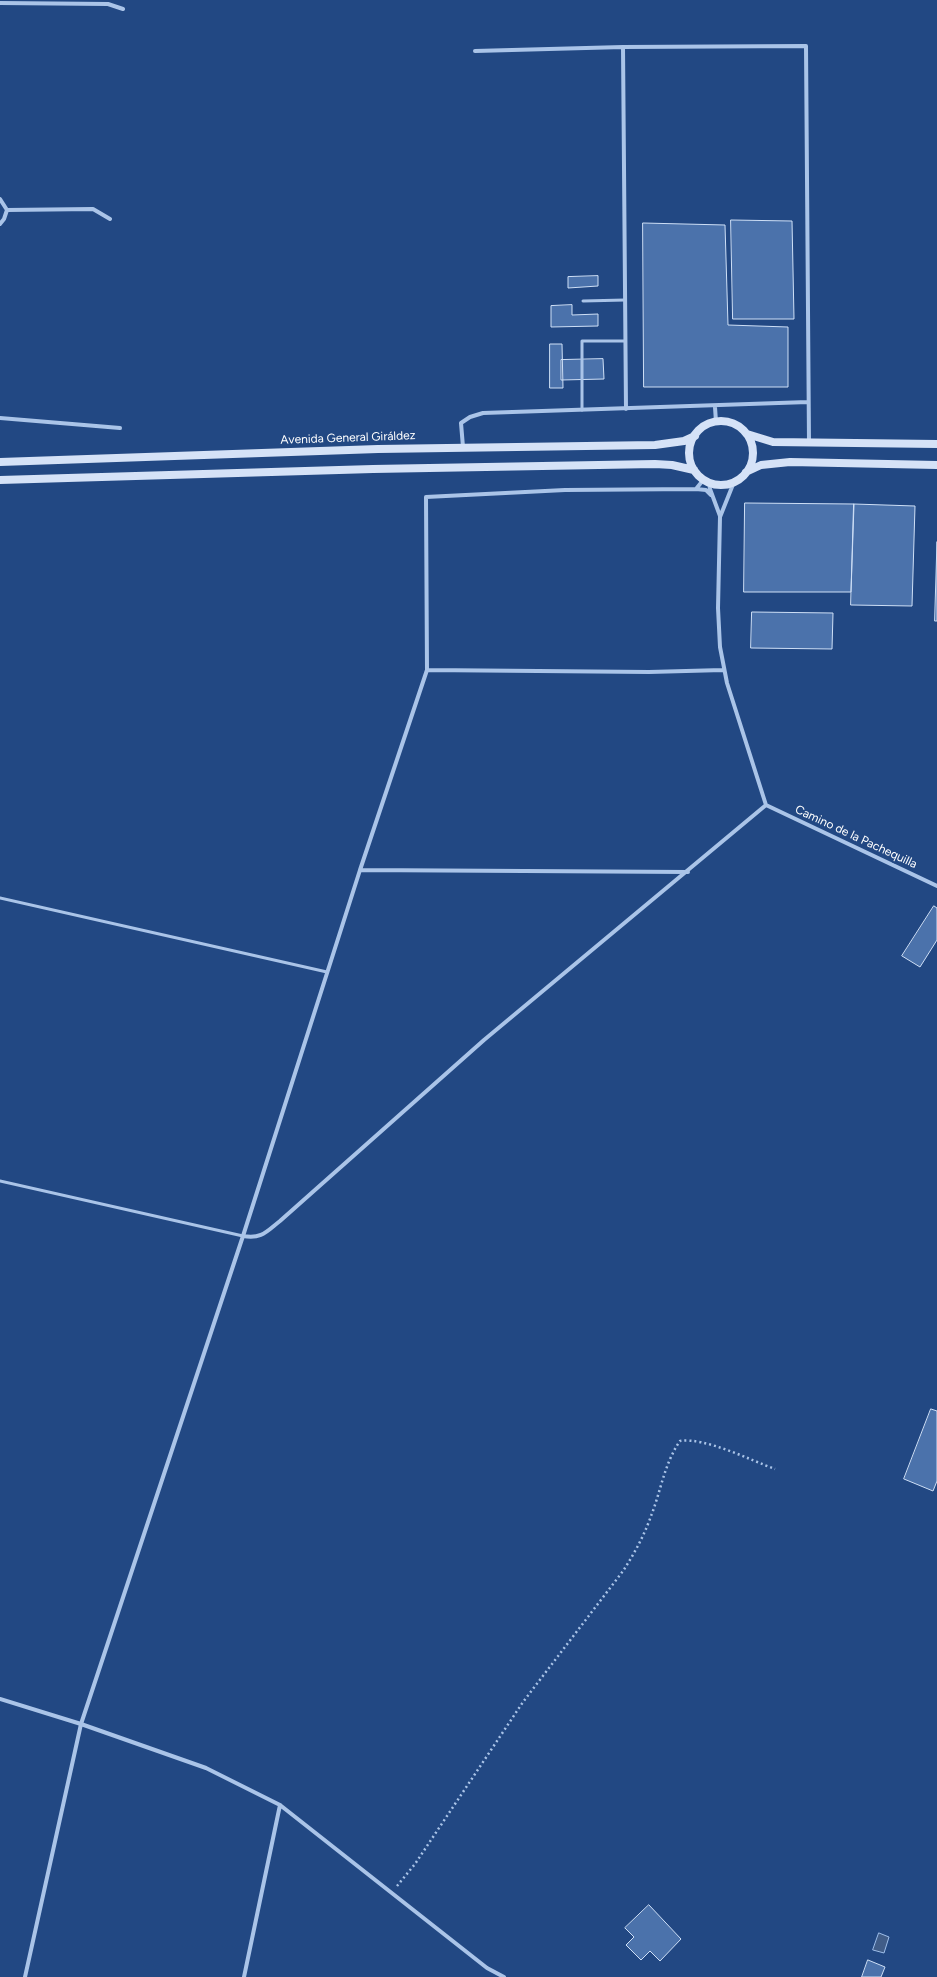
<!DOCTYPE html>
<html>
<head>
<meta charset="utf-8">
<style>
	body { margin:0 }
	canvas { display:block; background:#224883 }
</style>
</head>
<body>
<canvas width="937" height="1977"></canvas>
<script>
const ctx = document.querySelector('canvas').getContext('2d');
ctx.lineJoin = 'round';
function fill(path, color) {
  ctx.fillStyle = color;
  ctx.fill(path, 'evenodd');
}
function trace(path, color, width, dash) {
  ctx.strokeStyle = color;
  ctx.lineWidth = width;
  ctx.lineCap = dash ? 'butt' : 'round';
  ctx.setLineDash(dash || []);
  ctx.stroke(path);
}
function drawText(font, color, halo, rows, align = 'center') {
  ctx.font = font + ' Figtree,sans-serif';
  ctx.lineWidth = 4;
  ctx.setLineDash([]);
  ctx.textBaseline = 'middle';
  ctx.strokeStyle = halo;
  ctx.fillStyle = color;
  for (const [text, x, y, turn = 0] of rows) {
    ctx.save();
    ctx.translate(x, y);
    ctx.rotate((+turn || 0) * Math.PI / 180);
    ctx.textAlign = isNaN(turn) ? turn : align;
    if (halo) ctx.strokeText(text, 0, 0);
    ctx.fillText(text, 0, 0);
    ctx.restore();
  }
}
const water = new Path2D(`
	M 879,1933 L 889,1937 L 884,1953 L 873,1950 Z`);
const building = new Path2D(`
	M 731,220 L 792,221 L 794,319 L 733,319 Z
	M 643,223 L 725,225 L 728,325 L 788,327 L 788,387 L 644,387 Z
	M 598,276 L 598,286 L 568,288 L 568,277 Z
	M 572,305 L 572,315 L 598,314 L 598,326 L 551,327 L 551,306 Z
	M 550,344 L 562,344 L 563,388 L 550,388 Z
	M 603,359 L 604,379 L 561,380 L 561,360 Z
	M 745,503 L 854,504 L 851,592 L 744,592 Z
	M 854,504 L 915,506 L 912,606 L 851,605 Z
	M 937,542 L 937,621 L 935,621 Z
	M 752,612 L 833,613 L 832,649 L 751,648 Z
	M 934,906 L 937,908 L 937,940 L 920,967 L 902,956 Z
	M 931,1409 L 937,1411 L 937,1481 L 933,1491 L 904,1479 Z
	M 649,1905 L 681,1939 L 660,1961 L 650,1951 L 641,1960 L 626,1945 L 634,1937 L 625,1928 Z
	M 868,1960 L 885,1967 L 881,1977 L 862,1977 Z`);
const path = new Path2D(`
	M 397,1886 L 415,1864 L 523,1702 L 623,1571 C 634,1554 644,1536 651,1516 C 661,1491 664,1464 680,1441 C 705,1437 750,1460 775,1469`);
const lane = new Path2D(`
	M 583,301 L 625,300
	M 582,410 L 582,341 L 625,341
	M 0,898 L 327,972
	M 0,1181 L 243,1236`);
const street = new Path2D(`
	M 0,3 L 108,4 L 123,9
	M 623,47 L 626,409
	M 475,51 L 623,47 L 806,46 L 809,442
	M 0,199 L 7,210 L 4,219 L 0,224
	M 7,210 L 93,209 L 110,219
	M 715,407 L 716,422
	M 0,418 L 120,428
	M 463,447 L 461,423 L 470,417 L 483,413 L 808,402
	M 709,482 L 710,489 L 720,516
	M 734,482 L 720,517 L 718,608 L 720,647 L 727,683 L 766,805
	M 696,489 L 706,490 L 711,495
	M 427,670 L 426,497 L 565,490 L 696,489 L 704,479
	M 766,805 L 937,886
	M 688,872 L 360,870 L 427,670 L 649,672 L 723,670
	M 243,1236 C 262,1239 266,1232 280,1221 L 484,1040 L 766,805
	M 0,1699 L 81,1724 L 206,1768 L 280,1805 L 487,1968 L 504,1977
	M 25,1977 L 81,1724 L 243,1236 L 360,870
	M 244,1977 L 280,1805`);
const secondary = new Path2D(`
	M689 453a32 32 0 1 1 64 0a32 32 0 1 1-64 0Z
	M 747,434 L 773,442 L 937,444
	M 0,462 L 378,449 L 655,445 L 684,441 L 695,436
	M 746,472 L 761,465 L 790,462 L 937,465
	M 0,480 L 373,469 L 655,464 L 672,465 L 694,470`);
const streetNames = [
	["Avenida General Giráldez",348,438,-2],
	["Camino de la Pachequilla",856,837,25]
];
fill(water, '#415d88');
trace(water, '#9ebee9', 1);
fill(building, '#4b72ab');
trace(building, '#cedff6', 1);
trace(path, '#aac4e8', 2.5, [2, 3]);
trace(lane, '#aac4e8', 3);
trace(street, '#aac4e8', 4);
trace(secondary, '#d5e2f7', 8);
drawText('12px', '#fff', '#224883', streetNames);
</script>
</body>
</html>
